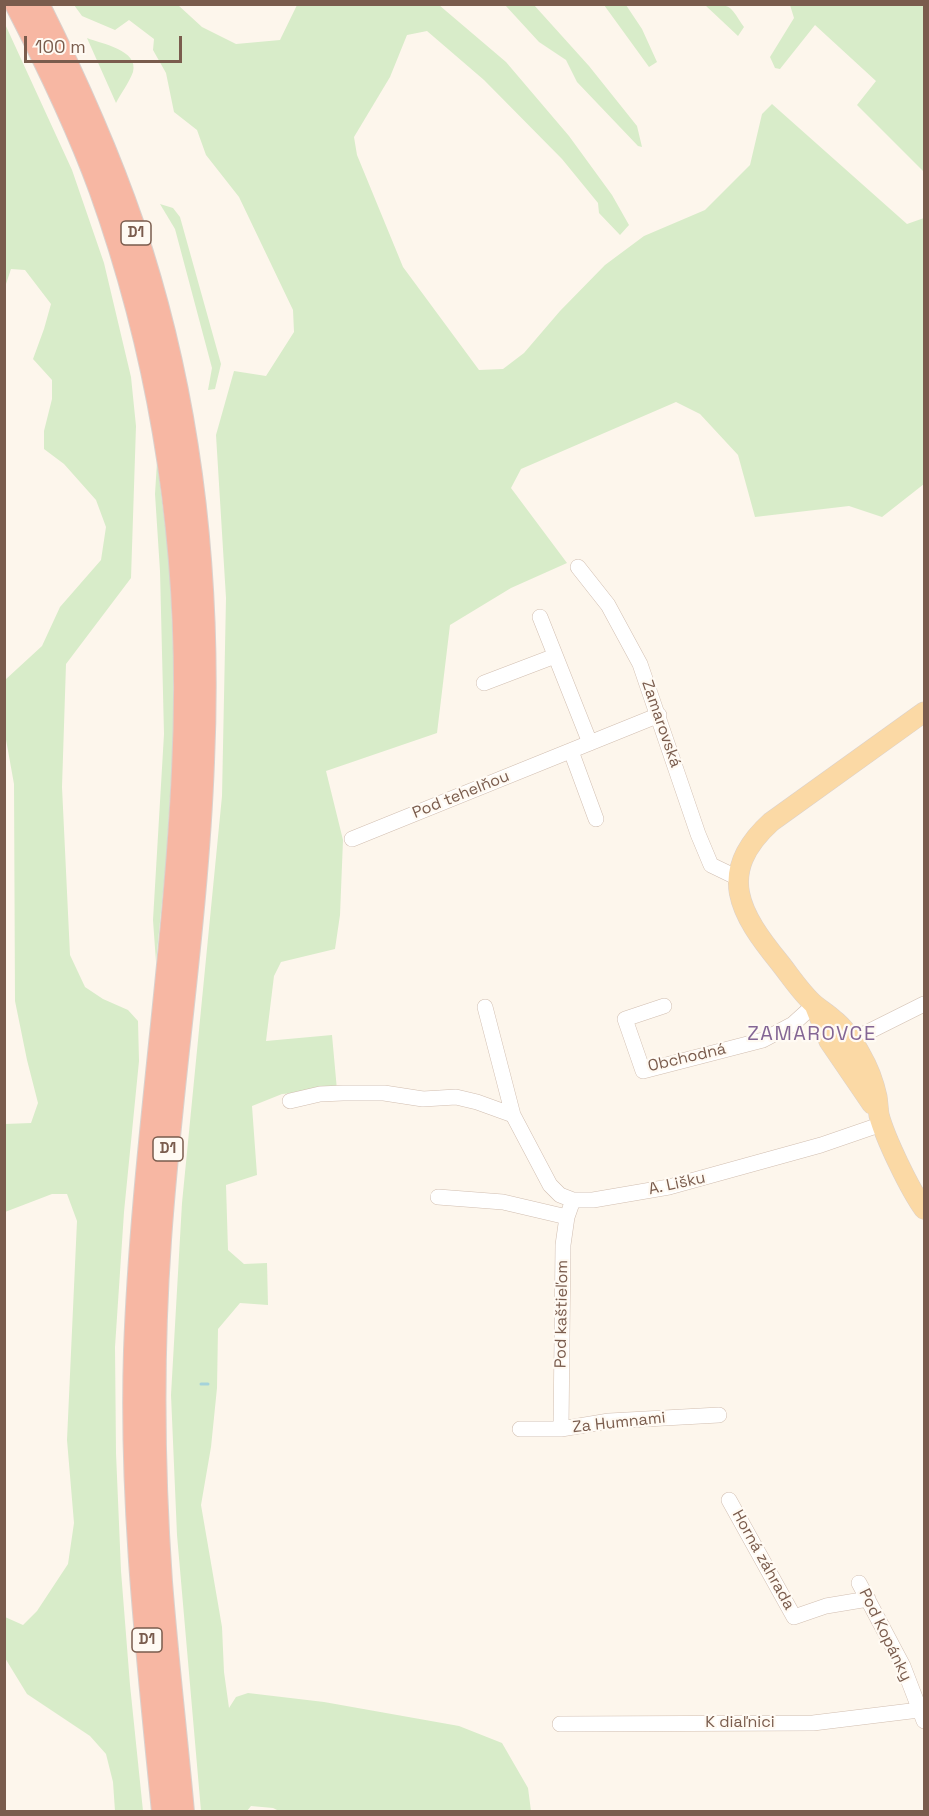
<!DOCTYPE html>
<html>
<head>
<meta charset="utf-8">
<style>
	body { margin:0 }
	#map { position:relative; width:929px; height:1816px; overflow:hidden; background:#fdf6ec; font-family:"Space Grotesk",sans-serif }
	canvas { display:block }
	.frame { position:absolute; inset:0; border:6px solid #7a5c4d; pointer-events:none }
	.scale { position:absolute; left:24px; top:36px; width:158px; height:27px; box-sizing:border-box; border:3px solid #7a5c4d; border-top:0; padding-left:8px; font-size:18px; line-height:21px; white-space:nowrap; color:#7a5c4d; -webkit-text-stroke:4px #fffaf3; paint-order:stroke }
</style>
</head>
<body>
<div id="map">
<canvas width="929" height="1816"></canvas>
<div class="frame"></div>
<div class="scale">100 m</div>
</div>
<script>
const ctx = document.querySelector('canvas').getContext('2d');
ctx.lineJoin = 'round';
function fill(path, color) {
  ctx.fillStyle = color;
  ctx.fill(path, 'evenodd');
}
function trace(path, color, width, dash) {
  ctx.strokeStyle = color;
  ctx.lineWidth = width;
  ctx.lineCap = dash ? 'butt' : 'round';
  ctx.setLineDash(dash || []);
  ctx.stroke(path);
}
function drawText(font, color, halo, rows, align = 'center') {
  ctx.font = font + ' "Space Grotesk",sans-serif';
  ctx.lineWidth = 4.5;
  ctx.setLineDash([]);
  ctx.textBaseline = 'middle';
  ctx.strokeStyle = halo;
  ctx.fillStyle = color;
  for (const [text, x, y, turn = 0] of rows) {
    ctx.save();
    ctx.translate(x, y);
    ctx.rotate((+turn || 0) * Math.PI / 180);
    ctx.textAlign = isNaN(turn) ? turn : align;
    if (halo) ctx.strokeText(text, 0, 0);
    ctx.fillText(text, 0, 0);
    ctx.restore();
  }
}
const green = new Path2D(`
	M 74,5 L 178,5 L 202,27 L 236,44 L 280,40 L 297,5 L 439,5 L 506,62 L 569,136 L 612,195 L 629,225 L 620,235 L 599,213 L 598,203 L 562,159 L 484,80 L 427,31 L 407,35 L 390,77 L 354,137 L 357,155 L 403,267 L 479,370 L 503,369 L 524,353 L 560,311 L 605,265 L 644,236 L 705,210 L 750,165 L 762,114 L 772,104 L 907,224 L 924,218 L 924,484 L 882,517 L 849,506 L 755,517 L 738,455 L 700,414 L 676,402 L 521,469 L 511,488 L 567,563 L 511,588 L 450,625 L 437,733 L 326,771 L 343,840 L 340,915 L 335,949 L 281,962 L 274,976 L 266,1041 L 332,1035 L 337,1090 L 282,1094 L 252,1106 L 257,1175 L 226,1185 L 228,1250 L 244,1264 L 267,1263 L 268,1305 L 240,1303 L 218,1329 L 217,1388 L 211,1447 L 201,1505 L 222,1627 L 224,1672 L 229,1708 L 236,1697 L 248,1693 L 324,1702 L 459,1726 L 502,1743 L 528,1788 L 531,1811 L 281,1812 L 273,1808 L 251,1806 L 247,1811 L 201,1811 L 177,1535 L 171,1395 L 182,1203 L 222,796 L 226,598 L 216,435 L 234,371 L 266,376 L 294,332 L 293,310 L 239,197 L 206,155 L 197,130 L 174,112 L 166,73 L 153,50 L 154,39 L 129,20 L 115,30 L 82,16 Z
	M 505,5 L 534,5 L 589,66 L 637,126 L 642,147 L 638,146 L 577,82 L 566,60 L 539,42 Z
	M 604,5 L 626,5 L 642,29 L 657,62 L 649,67 Z
	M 705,5 C 732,4 729,5 744,27 L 738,36 Z
	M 790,5 L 924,5 L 924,172 L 857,105 L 876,81 L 815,25 L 780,69 L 775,68 L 770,57 L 794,18 Z
	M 5,24 L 72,170 L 104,263 L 131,377 L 136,426 L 131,578 L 66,664 L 62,787 L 70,955 L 85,987 L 103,999 L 128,1010 L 138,1021 L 139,1061 L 124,1212 L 115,1347 L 116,1453 L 121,1571 L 130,1685 L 143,1811 L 115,1811 L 113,1782 L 106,1754 L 90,1736 L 27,1694 L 5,1658 L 5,1617 L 23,1625 L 37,1611 L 68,1564 L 74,1523 L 67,1440 L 77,1221 L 67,1194 L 52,1194 L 5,1212 L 5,1124 L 31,1123 L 38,1103 L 27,1060 L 15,1001 L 14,784 L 5,734 L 5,680 L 42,646 L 60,607 L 101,560 L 106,527 L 96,500 L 64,464 L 44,449 L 44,431 L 52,399 L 52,380 L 33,359 L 44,329 L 51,304 L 25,270 L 11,269 L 5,287 Z
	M 87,38 C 102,44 139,50 133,72 C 129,83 121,93 116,103 Z
	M 160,204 L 173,208 L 180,217 L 221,364 L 215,389 L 208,390 L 212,368 L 175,229 Z
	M 157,462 L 169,557 L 173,648 L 173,747 L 166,862 L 156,962 L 153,920 L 164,734 L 160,571 L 155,494 Z`);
const stream = new Path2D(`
	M 201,1384 L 208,1384`);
const minor = new Path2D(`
	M 578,567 L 608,605 L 640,664 L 698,834 L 711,865 L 738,878
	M 540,617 L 590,743
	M 484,683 L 555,656
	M 571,751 L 596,819
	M 352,839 L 659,715
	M 664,1006 L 625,1019 L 643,1071 L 763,1040 L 793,1024 L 814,1005
	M 485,1007 L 513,1115 L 550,1185 L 560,1195 L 573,1200 L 593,1200 L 669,1187 L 821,1145 L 882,1124
	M 852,1040 L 924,1004
	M 290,1101 L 320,1094 L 343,1093 L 384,1093 L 423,1099 L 456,1097 L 477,1102 L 513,1115
	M 438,1197 L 503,1202 L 567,1217
	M 520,1429 L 561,1429 L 609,1421 L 719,1415
	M 561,1429 L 563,1245 L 567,1217 L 573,1200
	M 729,1500 L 794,1617 L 826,1606 L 868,1599
	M 859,1583 L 903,1666 L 924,1721
	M 560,1724 L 813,1723 L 919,1710`);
const major = new Path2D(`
	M 924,712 L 771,822 C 715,873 740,914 780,963 C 791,977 802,994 815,1005 C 821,1010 828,1014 833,1019 C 845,1028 854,1042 861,1055 C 868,1067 874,1083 877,1097 C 878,1103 878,1109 879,1115 C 885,1138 910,1190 924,1209
	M 815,1006 L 829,1041 L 872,1104`);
const highway = new Path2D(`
	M 16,4 C 47,64 77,126 100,189 C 167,376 193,573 183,771 C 174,965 142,1157 135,1351 C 130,1504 148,1659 163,1812
	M 38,4 C 74,76 107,149 133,225 C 191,397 211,581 203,762 C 197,922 171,1080 160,1240 C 152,1354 153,1468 161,1582 C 167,1658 176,1735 183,1812`);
const shields = [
	[136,233,30],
	[168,1149,30],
	[147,1640,30]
];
const shieldNames = [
	["D1",136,233],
	["D1",168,1149],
	["D1",147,1640]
];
const streetNames = [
	["Zamarovská",661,724,71],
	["Pod tehelňou",461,795,-22],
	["Obchodná",687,1058,-13],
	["A. Lišku",677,1184,-12],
	["Pod kaštieľom",562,1314,-89],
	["Za Humnami",619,1423,-6],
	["Horná záhrada",763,1560,61],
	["Pod Kopánky",885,1635,64],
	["K diaľnici",740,1723]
];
const quarterNames = [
	["ZAMAROVCE",812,1035]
];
fill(green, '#d8ecc9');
trace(stream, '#a5d3da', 3);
trace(minor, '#d1beb0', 16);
trace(major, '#dad1cd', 21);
trace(highway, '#dad1cd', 24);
trace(minor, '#fff', 15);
trace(major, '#fbd9a5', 20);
trace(highway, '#f7b7a3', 22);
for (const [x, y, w] of shields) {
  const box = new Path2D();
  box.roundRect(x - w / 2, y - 12, w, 24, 4.5);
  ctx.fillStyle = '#fffaf3';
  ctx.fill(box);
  trace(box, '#7a5c4d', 1.5);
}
drawText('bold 15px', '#7a5c4d', null, shieldNames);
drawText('16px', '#7a5c4d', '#fffaf3', streetNames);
ctx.letterSpacing = '1.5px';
drawText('20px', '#846695', '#fffaf3', quarterNames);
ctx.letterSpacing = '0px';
</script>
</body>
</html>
